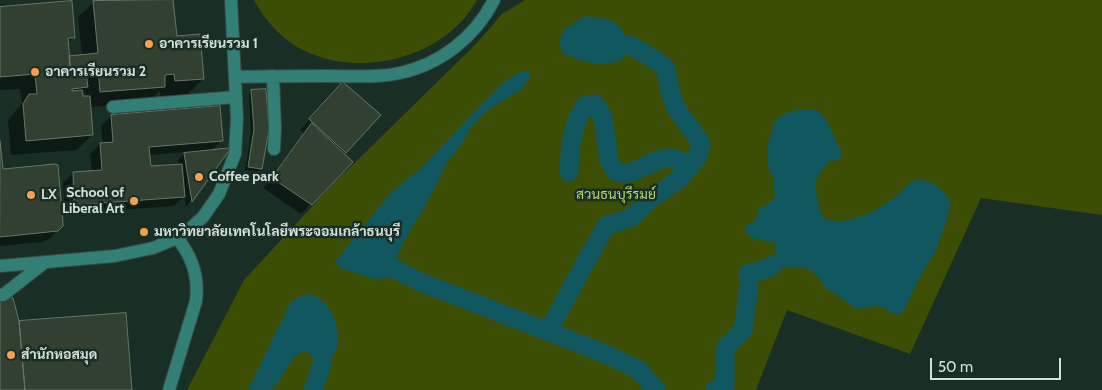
<!DOCTYPE html>
<html>
<head>
<meta charset="utf-8">
<style>
	body { margin:0 }
	#map { position:relative; width:1102px; height:390px; overflow:hidden; background:#192f26; font-family:Cabin,sans-serif }
	canvas { display:block }
	.scale { position:absolute; left:930px; top:358px; width:131px; height:22px; box-sizing:border-box; border:2px solid #d4e1db; border-top:0; padding-left:6px; font-size:15px; line-height:18px; white-space:nowrap; color:#d4e1db; -webkit-text-stroke:4px #192f26; paint-order:stroke }
</style>
</head>
<body>
<div id="map">
<canvas width="1102" height="390"></canvas>
<div class="scale">50 m</div>
</div>
<script>
const ctx = document.querySelector('canvas').getContext('2d');
ctx.lineJoin = 'round';
function fill(path, color) {
  ctx.fillStyle = color;
  ctx.fill(path, 'evenodd');
}
function trace(path, color, width, dash) {
  ctx.strokeStyle = color;
  ctx.lineWidth = width;
  ctx.lineCap = dash ? 'butt' : 'round';
  ctx.setLineDash(dash || []);
  ctx.stroke(path);
}
function drawText(font, color, halo, rows, align = 'center') {
  ctx.font = font + ' Cabin,Sarabun,sans-serif';
  ctx.lineWidth = 5;
  ctx.setLineDash([]);
  ctx.textBaseline = 'middle';
  ctx.strokeStyle = halo;
  ctx.fillStyle = color;
  for (const [text, x, y, turn = 0] of rows) {
    ctx.save();
    ctx.translate(x, y);
    ctx.rotate((+turn || 0) * Math.PI / 180);
    ctx.textAlign = isNaN(turn) ? turn : align;
    if (halo) ctx.strokeText(text, 0, 0);
    ctx.fillText(text, 0, 0);
    ctx.restore();
  }
}
const green = new Path2D(`
	M 254,0 L 477,0 C 446,57 362,79 305,51 C 284,41 265,21 254,0 Z
	M 525,0 L 1102,0 L 1102,215 L 981,198 L 910,354 L 787,310 L 756,390 L 187,390 L 244,280 L 332,185 L 477,43 L 502,14 Z`);
const water = new Path2D(`
	M 585,16 C 611,19 619,19 630,45 C 629,48 627,54 625,56 C 609,72 579,61 562,52 L 559,41 L 563,31 Z
	M 529,71 L 530,77 L 522,89 L 492,107 L 472,125 L 464,140 L 447,162 L 430,197 L 404,241 L 387,278 L 375,279 L 342,269 L 335,262 L 391,192 L 421,168 L 501,84 L 519,72 Z
	M 802,109 L 817,110 L 825,118 L 842,153 L 838,160 L 829,161 C 825,167 817,175 816,181 C 815,192 819,206 822,217 C 843,230 882,209 899,194 C 905,189 908,183 917,179 C 936,183 938,184 950,201 L 948,216 L 936,250 L 922,273 L 903,312 L 896,315 C 878,303 876,306 856,309 L 839,296 L 825,288 L 819,278 L 807,268 L 783,268 L 774,264 L 776,243 L 751,238 L 744,229 L 748,224 L 756,221 L 758,209 L 768,204 L 775,197 L 773,178 L 768,167 L 767,147 L 772,131 L 776,120 L 787,112 Z
	M 309,294 C 329,299 338,320 338,340 C 338,349 333,358 327,365 L 316,363 L 309,353 L 303,351 L 294,357 L 279,381 L 270,390 L 248,390 L 290,303 L 301,296 Z`);
const shadow = new Path2D(`
	M 114,0 L 172,0 L 175,37 L 203,79 L 188,94 L 160,96 L 160,91 L 148,102 L 90,107 L 92,135 L 77,150 L 11,155 L 8,120 L 22,103 L 20,89 L 0,90 L 0,8 L 74,37 L 67,44 L 68,57 L 82,56 L 78,17 L 94,2 ZM 84,89 L 85,97 L 82,98 L 81,92 Z
	M 252,91 L 261,168 L 257,171 L 245,170 L 251,133 L 249,94 Z
	M 334,93 L 379,115 L 343,154 L 351,162 L 301,214 L 263,188 L 304,133 L 300,130 Z
	M 111,116 L 221,141 L 211,151 L 228,149 L 186,207 L 184,196 L 174,206 L 65,214 L 63,183 L 73,173 L 92,172 L 90,154 L 100,144 L 103,144 L 101,126 ZM 186,152 L 178,160 L 178,165 L 150,168 L 149,155 Z
	M 0,154 L 1,170 L 59,229 L 49,239 L 42,242 L 0,246 Z`);
const canal = new Path2D(`
	M 569,172 C 570,147 571,125 586,105 L 595,104 L 603,117 L 609,160 L 616,172 C 621,173 627,174 631,172 C 656,164 665,148 690,167
	M 392,268 L 423,283 L 606,354 L 639,370 L 656,390
	M 548,331 C 568,296 586,259 607,225 L 631,218 L 649,200 L 679,179 L 697,158 L 701,144 C 695,132 687,124 680,114 C 671,102 668,83 666,68 L 654,59 L 630,45
	M 313,390 L 322,364
	M 715,390 L 725,386 L 725,348 L 743,330 L 749,286 L 748,274 L 769,268 L 774,264`);
const building = new Path2D(`
	M 173,0 L 177,36 L 200,34 L 204,79 L 175,81 L 174,74 L 165,75 L 165,87 L 100,92 L 98,68 L 70,70 L 69,56 L 98,53 L 93,1 Z
	M 72,1 L 75,38 L 68,38 L 71,74 L 86,73 L 88,87 L 72,89 L 72,91 L 82,90 L 83,96 L 90,96 L 93,135 L 26,141 L 23,104 L 29,94 L 37,94 L 35,74 L 0,77 L 0,7 Z
	M 343,82 L 381,115 L 346,153 L 309,119 Z
	M 266,89 L 269,129 L 262,169 L 248,167 L 254,129 L 251,90 Z
	M 220,106 L 223,141 L 149,147 L 151,166 L 182,164 L 185,197 L 74,205 L 73,172 L 102,170 L 100,143 L 113,142 L 111,115 Z
	M 312,123 L 353,162 L 312,205 L 272,178 Z
	M 0,141 L 3,169 L 55,164 L 58,165 L 63,222 L 63,226 L 58,231 L 0,237 Z
	M 231,148 L 192,202 L 184,153 Z
	M 13,298 L 19,321 L 25,390 L 0,390 L 0,299 Z
	M 126,313 L 132,390 L 25,390 L 19,321 Z`);
const minor = new Path2D(`
	M 273,76 L 275,128 L 274,149
	M 235,77 C 266,76 297,76 327,76 C 351,76 377,78 400,73 C 441,64 475,37 494,0
	M 113,107 L 236,97
	M 0,266 L 115,256 L 153,248 L 177,238 L 191,228 L 203,217 L 219,194 L 235,154 L 237,118 L 231,0
	M 0,295 L 3,295 L 44,263
	M 169,390 L 196,301 C 199,277 192,256 177,238`);
const markers = [
	[149,44,5,"#f8a04c"],
	[35,72,5,"#f8a04c"],
	[199,177,5,"#f8a04c"],
	[31,195,5,"#f8a04c"],
	[134,201,5,"#f8a04c"],
	[144,232,5,"#f8a04c"],
	[11,355,5,"#f8a04c"]
];
const poiNames = [
	["อาคารเรียนรวม 1",159,44],
	["อาคารเรียนรวม 2",45,72],
	["Coffee park",209,177],
	["School of",124,193,"right"],
	["Liberal Art",124,209,"right"],
	["LX",41,195],
	["มหาวิทยาลัยเทคโนโลยีพระจอมเกล้าธนบุรี",154,232],
	["สำนักหอสมุด",21,355]
];
const parkNames = [
	["สวนธนบุรีรมย์",616,195]
];
fill(green, '#3c4e04');
fill(water, '#11575f');
fill(shadow, '#0007');
trace(canal, '#11575f', 19);
fill(building, '#314031');
trace(building, '#677766', 1);
trace(minor, '#374b43', 14);
trace(minor, '#317f76', 12);
for (const [x, y, r, color] of markers) {
  const dot = new Path2D();
  dot.arc(x, y, r, 0, 2 * Math.PI);
  ctx.fillStyle = color;
  ctx.fill(dot);
  trace(dot, '#192f26', 2);
}
drawText('bold 14px', '#d4e1db', '#192f26', poiNames, 'left');
drawText('14px', '#b6d76b', '#192f26', parkNames);
</script>
</body>
</html>
